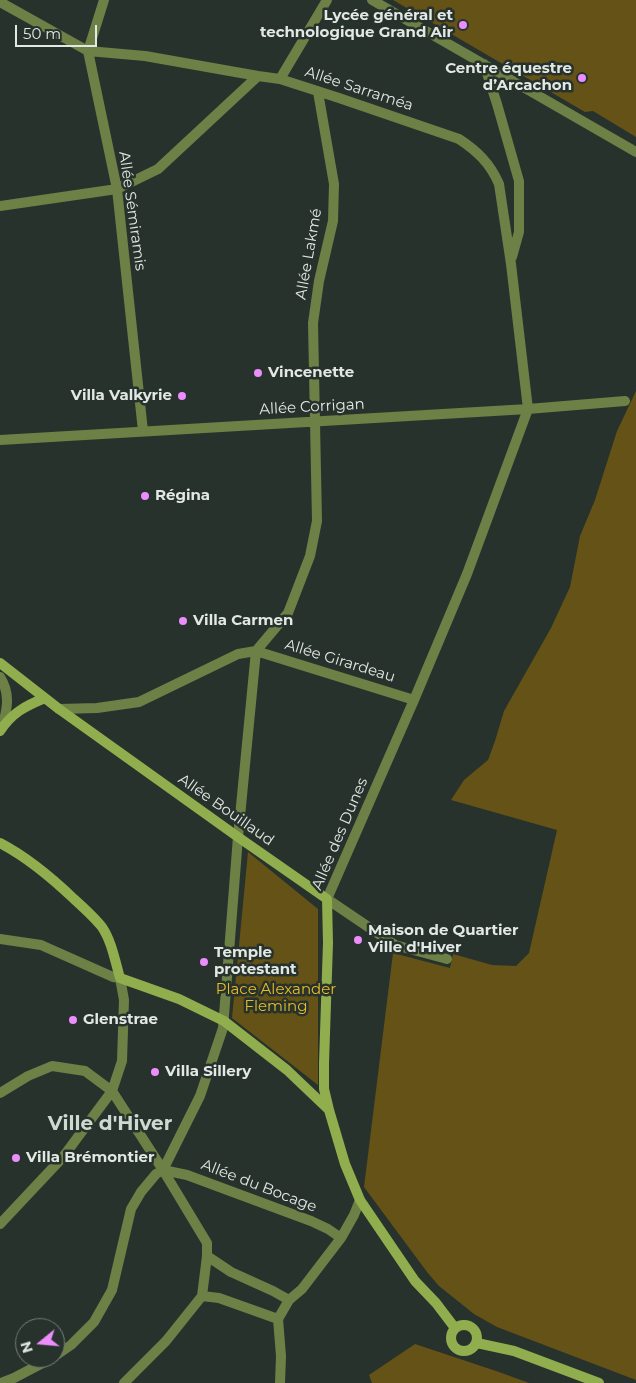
<!DOCTYPE html>
<html>
<head>
<meta charset="utf-8">
<style>
	body { margin:0 }
	#map { position:relative; width:636px; height:1383px; overflow:hidden; background:#28322c; font-family:Montserrat,sans-serif }
	canvas { display:block }
	.north { position:absolute; left:15px; top:1318px; width:50px; height:50px; box-sizing:border-box; background:#28322c; border:1px solid #727b76; border-radius:50%; rotate:253deg; font-size:14px; font-weight:700; line-height:20px; text-align:center; color:#e2e8e4 }
	.north::after { content:''; display:block; margin:auto; width:18px; height:22px; background:#eb8dfc; clip-path:polygon(50% 0,100% 100%,50% 72%,0 100%) }
	.scale { position:absolute; left:15px; top:25px; width:82px; height:22px; box-sizing:border-box; border:2px solid #e2e8e4; border-top:0; padding-left:6px; font-size:15px; line-height:18px; white-space:nowrap; color:#e2e8e4; -webkit-text-stroke:4px #28322c; paint-order:stroke }
</style>
</head>
<body>
<div id="map">
<canvas width="636" height="1383"></canvas>
<div class="north">N</div>
<div class="scale">50 m</div>
</div>
<script>
const ctx = document.querySelector('canvas').getContext('2d');
ctx.lineJoin = 'round';
function fill(path, color) {
  ctx.fillStyle = color;
  ctx.fill(path, 'evenodd');
}
function trace(path, color, width, dash) {
  ctx.strokeStyle = color;
  ctx.lineWidth = width;
  ctx.lineCap = dash ? 'butt' : 'round';
  ctx.setLineDash(dash || []);
  ctx.stroke(path);
}
function drawText(font, color, halo, rows, align = 'center') {
  ctx.font = font + ' Montserrat,sans-serif';
  ctx.lineWidth = 5;
  ctx.setLineDash([]);
  ctx.textBaseline = 'middle';
  ctx.strokeStyle = halo;
  ctx.fillStyle = color;
  for (const [text, x, y, turn = 0] of rows) {
    ctx.save();
    ctx.translate(x, y);
    ctx.rotate((+turn || 0) * Math.PI / 180);
    ctx.textAlign = isNaN(turn) ? turn : align;
    if (halo) ctx.strokeText(text, 0, 0);
    ctx.fillText(text, 0, 0);
    ctx.restore();
  }
}
const green = new Path2D(`
	M 393,0 L 636,0 L 636,137 L 593,111 L 585,112 Z
	M 636,391 L 636,1380 L 497,1327 L 474,1314 L 439,1286 L 427,1272 L 364,1187 L 393,953 L 450,968 L 453,954 L 492,965 L 516,966 L 529,953 L 557,830 L 451,800 L 464,780 L 488,760 L 495,741 L 504,711 L 551,628 L 570,587 L 580,536 L 595,500 L 617,431 Z
	M 248,852 L 318,909 L 318,1085 L 232,1018 Z
	M 415,1344 L 499,1372 L 529,1383 L 372,1383 L 369,1375 Z`);
const street = new Path2D(`
	M 104,0 L 88,51 L 117,189 L 143,431
	M 372,0 L 636,152
	M 0,2 L 88,51 L 145,56 L 258,76 L 280,79 L 339,98 L 459,139 C 477,151 490,163 499,184 L 511,264 L 528,409 L 467,574 L 414,700 L 327,899 L 395,945 L 447,959
	M 484,64 L 497,104 L 519,181 L 519,232 L 512,257
	M 280,79 L 327,0
	M 0,206 L 117,189 L 158,169 L 258,76
	M 0,440 L 528,409 L 625,401
	M 256,651 L 414,700
	M 0,677 C 11,694 7,710 2,728
	M 59,709 L 97,708 L 139,702 L 238,654 L 256,651 L 288,613 L 310,556 L 317,521 L 313,323 L 319,281 L 333,221 L 334,184 L 318,92
	M 0,939 L 41,945 L 113,977 L 120,978 L 124,1000 L 122,1061 L 112,1091 L 63,1157 L 0,1224
	M 0,1093 L 28,1076 L 52,1066 L 85,1071 L 112,1091 L 163,1170 L 207,1243 L 207,1256 L 202,1296
	M 163,1170 L 187,1175 L 311,1221 L 328,1229 L 341,1238
	M 207,1256 L 231,1272 L 273,1291 L 289,1300
	M 202,1296 L 219,1298 L 278,1319
	M 55,1356 L 71,1345 L 94,1322 L 112,1290 L 131,1209 L 141,1192 L 156,1174 L 163,1170 L 200,1096 L 223,1028 L 238,837 L 256,651
	M 1,1383 L 14,1378 L 52,1358
	M 124,1383 L 166,1341 L 202,1296
	M 280,1383 L 281,1356 L 278,1319 L 289,1300 L 302,1289 L 341,1238 L 354,1215 L 360,1200`);
const secondary = new Path2D(`
	M 0,663 L 59,709 L 238,837 L 327,899 L 328,943 L 324,1063 L 324,1089 L 329,1110 L 345,1164 L 360,1200 L 415,1281 L 436,1303 L 455,1328
	M 0,731 C 12,713 25,706 45,698
	M 0,843 C 27,857 52,878 74,899 C 84,908 94,917 102,927 C 112,942 115,961 120,978 L 179,999 L 224,1021 L 287,1070 L 329,1110
	M451 1338a13 13 0 1 1 26 0a13 13 0 1 1-26 0Z
	M 477,1343 L 514,1351 L 599,1383`);
const markers = [
	[463,25,5,"#eb8dfc"],
	[582,78,5,"#eb8dfc"],
	[258,373,5,"#eb8dfc"],
	[182,396,5,"#eb8dfc"],
	[145,496,5,"#eb8dfc"],
	[183,621,5,"#eb8dfc"],
	[358,940,5,"#eb8dfc"],
	[204,962,5,"#eb8dfc"],
	[73,1020,5,"#eb8dfc"],
	[155,1072,5,"#eb8dfc"],
	[16,1158,5,"#eb8dfc"]
];
const poiNames = [
	["Lycée général et",453,16,"right"],
	["technologique Grand Air",453,33,"right"],
	["Centre équestre",572,69,"right"],
	["d’Arcachon",572,86,"right"],
	["Vincenette",268,373],
	["Villa Valkyrie",172,396,"right"],
	["Régina",155,496],
	["Villa Carmen",193,621],
	["Maison de Quartier",368,931],
	["Ville d'Hiver",368,948],
	["Temple",214,953],
	["protestant",214,970],
	["Glenstrae",83,1020],
	["Villa Sillery",165,1072],
	["Villa Brémontier",26,1158]
];
const streetNames = [
	["Allée Sarraméa",359,89,18],
	["Allée Sémiramis",132,211,82],
	["Allée Lakmé",309,254,-80],
	["Allée Corrigan",312,407,-3],
	["Allée Girardeau",340,661,17],
	["Allée Bouillaud",226,810,35],
	["Allée des Dunes",340,834,-67],
	["Allée du Bocage",259,1186,21]
];
const parkNames = [
	["Place Alexander",276,990],
	["Fleming",276,1007]
];
const districtNames = [
	["Ville d'Hiver",110,1124]
];
fill(green, '#645216');
trace(street, '#6d8046', 10);
trace(secondary, '#90ae4d', 10);
for (const [x, y, r, color] of markers) {
  const dot = new Path2D();
  dot.arc(x, y, r, 0, 2 * Math.PI);
  ctx.fillStyle = color;
  ctx.fill(dot);
  trace(dot, '#28322c', 2);
}
drawText('bold 15px', '#e2e8e4', '#28322c', poiNames, 'left');
drawText('15px', '#e2e8e4', '#28322c', streetNames);
drawText('15px', '#e8bd24', '#28322c', parkNames);
drawText('bold 20px', '#cddad1', '#28322c', districtNames);
</script>
</body>
</html>
